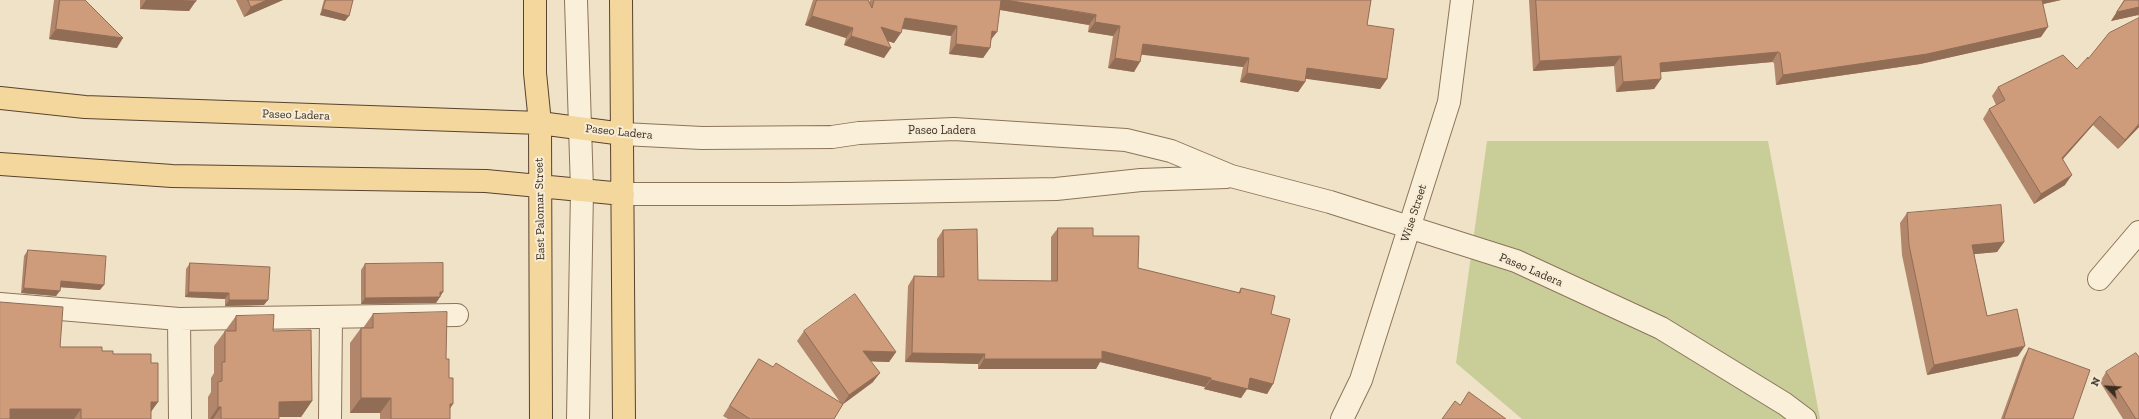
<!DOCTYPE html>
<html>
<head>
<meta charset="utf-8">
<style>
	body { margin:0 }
	#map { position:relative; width:2139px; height:419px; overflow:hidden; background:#f0e2c6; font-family:"Zilla Slab",serif }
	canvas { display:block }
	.north { position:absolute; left:2087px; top:367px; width:40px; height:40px; -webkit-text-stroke:3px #f7edd6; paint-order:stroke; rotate:295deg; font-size:11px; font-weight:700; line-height:16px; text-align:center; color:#3b2c1f }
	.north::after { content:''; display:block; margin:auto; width:14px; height:18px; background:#3b2c1f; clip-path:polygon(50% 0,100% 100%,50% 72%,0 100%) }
</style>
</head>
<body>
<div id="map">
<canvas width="2139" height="419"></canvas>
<div class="north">N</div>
</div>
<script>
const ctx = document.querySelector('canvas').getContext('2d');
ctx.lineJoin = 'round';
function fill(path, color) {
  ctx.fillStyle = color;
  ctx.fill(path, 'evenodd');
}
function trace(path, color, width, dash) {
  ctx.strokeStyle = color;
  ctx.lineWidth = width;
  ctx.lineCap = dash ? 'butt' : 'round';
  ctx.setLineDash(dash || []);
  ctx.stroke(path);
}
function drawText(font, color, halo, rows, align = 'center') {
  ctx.font = font + ' "Zilla Slab",serif';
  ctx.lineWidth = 4;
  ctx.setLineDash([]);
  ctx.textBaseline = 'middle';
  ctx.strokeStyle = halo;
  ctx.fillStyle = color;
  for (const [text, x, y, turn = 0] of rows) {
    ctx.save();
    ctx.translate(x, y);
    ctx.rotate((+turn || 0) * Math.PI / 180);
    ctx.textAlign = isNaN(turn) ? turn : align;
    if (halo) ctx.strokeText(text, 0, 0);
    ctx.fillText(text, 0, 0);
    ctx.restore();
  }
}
const green = new Path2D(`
	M 1487,141 L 1768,141 L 1820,419 L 1522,419 L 1456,363 Z`);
const minor = new Path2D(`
	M 576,0 L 582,190 L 578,419
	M 623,134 L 702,138 L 832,137 L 859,133 L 954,129 L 1126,140 L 1171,151 L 1231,176 L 1330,202 L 1516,261 L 1661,328 L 1785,404 L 1805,419
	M 623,194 L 789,194 L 1056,189 L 1141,180 L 1226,177
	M 2099,279 L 2139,232
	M 0,304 L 179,319 L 457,315
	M 179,319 L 180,419
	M 330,419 L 331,317
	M 1342,419 L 1361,380 L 1449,102 L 1462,0`);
const major = new Path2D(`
	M 535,0 L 535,73 L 540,123 L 541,419
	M 621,0 L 624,419
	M 0,98 L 85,107 L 540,123 L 623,134
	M 0,164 L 172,176 L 486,181 L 623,194`);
const wall = new Path2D(`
	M 54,0 L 85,0 L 117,48 L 49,39 Z
	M 140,0 L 196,0 L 189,11 L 140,9 Z
	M 236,0 L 283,0 L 244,17 Z
	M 324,0 L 353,0 L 345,21 L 320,15 Z
	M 813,0 L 868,0 L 869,2 L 870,0 L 1371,0 L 1367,25 L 1387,79 L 1380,89 L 1305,78 L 1305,82 L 1298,92 L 1240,82 L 1243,67 L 1142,54 L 1134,72 L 1108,68 L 1113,36 L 1088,32 L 1089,25 L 1000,10 L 991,40 L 990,48 L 983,58 L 949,54 L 951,36 L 902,29 L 894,43 L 888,41 L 884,58 L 844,45 L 846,38 L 805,25 Z
	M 1529,0 L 2061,0 L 2043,4 L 2041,37 L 1920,64 L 1776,85 L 1774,63 L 1772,62 L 1660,72 L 1661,79 L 1654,89 L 1616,92 L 1614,66 L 1533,71 Z
	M 2124,0 L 2139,0 L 2139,17 L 2138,15 L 2111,21 Z
	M 2088,59 L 2139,127 L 2118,149 L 2093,125 L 2063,159 L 2065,185 L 2034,204 L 1983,119 L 1989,109 L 1996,105 L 1992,96 L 1998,87 L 2077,69 Z
	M 1907,213 L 2004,242 L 1997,252 L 1974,254 L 1987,316 L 2018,356 L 1927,375 L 1902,255 L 1900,223 Z
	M 1058,228 L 1093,236 L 1138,268 L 1238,293 L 1241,288 L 1271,314 L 1273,384 L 1267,394 L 1247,389 L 1241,398 L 1204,389 L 1205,387 L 1100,362 L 1096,369 L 978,369 L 978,364 L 905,362 L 908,286 L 914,276 L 937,277 L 937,239 L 943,230 L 978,280 L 1051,281 L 1051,237 Z
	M 28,250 L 100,290 L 60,287 L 56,296 L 21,293 L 24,256 Z
	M 190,263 L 264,305 L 225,306 L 225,299 L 185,297 L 186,269 Z
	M 365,264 L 440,297 L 436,303 L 361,304 L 361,270 Z
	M 373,314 L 446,359 L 449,378 L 450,419 L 380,419 L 380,413 L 350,413 L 350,343 L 361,328 L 363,328 Z
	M 236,316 L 273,331 L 312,401 L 301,417 L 279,417 L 279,419 L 208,419 L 208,397 L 211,392 L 211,378 L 214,373 L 214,346 Z
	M 804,331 L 896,352 L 889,362 L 871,361 L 873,382 L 843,404 L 834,419 L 728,419 L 723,416 L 752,369 L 759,359 L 773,367 L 840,402 L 797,341 Z
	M 60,347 L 102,351 L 151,363 L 158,402 L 151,411 L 151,419 L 0,419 Z
	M 2029,348 L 2073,419 L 2001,419 L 2023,358 Z
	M 2106,372 L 2139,419 L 2123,419 L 2100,382 Z`);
const shadedWall = new Path2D(`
	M 146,0 L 169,0 L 196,1 L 189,11 L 140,9 Z
	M 267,0 L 283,0 L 244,17 L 251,7 Z
	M 1001,0 L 1006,0 L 1096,15 L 1089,25 L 995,9 Z
	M 2038,0 L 2061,0 L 2034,6 Z
	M 2139,7 L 2139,14 L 2138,15 L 2111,21 L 2117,12 Z
	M 323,9 L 349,16 L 345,21 L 320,15 Z
	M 812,16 L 853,28 L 846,38 L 805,25 Z
	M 905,18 L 957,26 L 951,36 L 899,28 Z
	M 1095,22 L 1120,26 L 1113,36 L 1088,32 Z
	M 881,27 L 901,33 L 894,43 L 874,37 Z
	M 2048,27 L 2041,37 L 1920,64 L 1776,85 L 1783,75 Z
	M 56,29 L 123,38 L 117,48 L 49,39 Z
	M 992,31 L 997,32 L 990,41 Z
	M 851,36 L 891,48 L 884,58 L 844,45 Z
	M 956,44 L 990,48 L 983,58 L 949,54 Z
	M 1143,44 L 1249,58 L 1243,67 L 1136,54 Z
	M 1778,52 L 1772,62 L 1653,73 L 1660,63 Z
	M 1621,56 L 1614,66 L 1533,71 L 1540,61 Z
	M 1115,58 L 1140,62 L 1134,72 L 1108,68 Z
	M 1307,68 L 1387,79 L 1380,89 L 1300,78 Z
	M 1247,73 L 1305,82 L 1298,92 L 1240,82 Z
	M 1661,79 L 1654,89 L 1616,92 L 1623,82 Z
	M 2100,116 L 2093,125 L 2055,168 L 2062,158 Z
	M 2139,124 L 2139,127 L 2118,149 L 2125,140 Z
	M 2072,175 L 2065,185 L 2034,204 L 2041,194 Z
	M 2004,242 L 1997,252 L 1965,255 L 1972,245 Z
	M 61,281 L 104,285 L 100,290 L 57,287 Z
	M 24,288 L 60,291 L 56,296 L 21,293 Z
	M 189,292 L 229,293 L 225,299 L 185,297 Z
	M 443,292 L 436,303 L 361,304 L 365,298 Z
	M 229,300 L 268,300 L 264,305 L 225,306 Z
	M 2025,346 L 2018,356 L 1927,375 L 1934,365 Z
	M 863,351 L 896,352 L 889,362 L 856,361 Z
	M 1102,351 L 1211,378 L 1205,387 L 1100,362 L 1096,369 L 978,369 L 984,359 Z
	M 912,353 L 985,354 L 978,364 L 905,362 Z
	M 880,373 L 873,382 L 842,405 L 849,395 Z
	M 1250,378 L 1273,384 L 1267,394 L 1247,389 L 1241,398 L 1204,389 L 1211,380 Z
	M 361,398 L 391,398 L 380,413 L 350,413 Z
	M 312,401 L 301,417 L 269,417 L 279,402 Z
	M 151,402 L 158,402 L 148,416 Z
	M 450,404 L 453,404 L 443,419 Z
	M 218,407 L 221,407 L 213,419 L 210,419 Z
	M 10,409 L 81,409 L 74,419 L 3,419 Z`);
const building = new Path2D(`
	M 60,0 L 85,0 L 123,38 L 56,29 Z
	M 169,0 L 196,0 L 196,1 Z
	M 248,0 L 267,0 L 251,7 Z
	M 326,0 L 353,0 L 349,16 L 323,9 Z
	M 817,0 L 868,0 L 872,8 L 874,0 L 1001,0 L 997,32 L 992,31 L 990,48 L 956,44 L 957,26 L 905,18 L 901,33 L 881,27 L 891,48 L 851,36 L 853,28 L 812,16 Z
	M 1006,0 L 1371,0 L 1367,25 L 1394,29 L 1387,79 L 1307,68 L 1305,82 L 1247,73 L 1249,58 L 1143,44 L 1140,62 L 1115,58 L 1120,26 L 1095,22 L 1096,15 Z
	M 1536,0 L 2042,0 L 2048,27 L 1927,54 L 1783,75 L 1780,53 L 1778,52 L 1660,63 L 1661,79 L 1623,82 L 1621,56 L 1540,61 Z
	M 2125,0 L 2139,0 L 2139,7 L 2117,12 Z
	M 2139,18 L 2139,124 L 2125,140 L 2100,116 L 2062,158 L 2072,175 L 2041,194 L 1989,109 L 2005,100 L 1998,87 L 2063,55 L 2077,69 L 2088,57 L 2088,59 L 2109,33 Z
	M 2001,205 L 2004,242 L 1972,245 L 1987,316 L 2017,309 L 2025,346 L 1934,365 L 1909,245 L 1907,213 Z
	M 1058,228 L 1093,228 L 1093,236 L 1139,236 L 1138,268 L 1240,293 L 1241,288 L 1275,296 L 1271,314 L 1290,319 L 1273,384 L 1250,378 L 1248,389 L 1211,380 L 1211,378 L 1102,351 L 1102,359 L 984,359 L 985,354 L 912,353 L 914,276 L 944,277 L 943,230 L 977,229 L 978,280 L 1057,281 Z
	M 28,250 L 106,256 L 104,285 L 61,281 L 60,291 L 24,288 Z
	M 190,263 L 270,267 L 268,300 L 229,300 L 229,293 L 189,292 Z
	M 443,263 L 443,292 L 440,292 L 440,297 L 365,298 L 365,264 Z
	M 855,294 L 896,352 L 863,351 L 880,373 L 849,395 L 804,331 Z
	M 0,302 L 63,307 L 60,347 L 102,347 L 102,351 L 113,351 L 113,354 L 151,354 L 151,363 L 158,363 L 158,402 L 151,402 L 151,419 L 81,419 L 81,409 L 10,409 L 10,419 L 0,419 Z
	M 447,312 L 446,359 L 449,359 L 449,378 L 453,378 L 453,404 L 450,404 L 450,419 L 391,419 L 391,398 L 361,398 L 361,328 L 373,328 L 373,314 Z
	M 274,315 L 273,331 L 311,330 L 312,401 L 279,402 L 279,419 L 221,419 L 221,407 L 218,407 L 218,382 L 222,381 L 222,362 L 225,362 L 225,331 L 236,331 L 236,316 Z
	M 2029,348 L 2090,370 L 2073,419 L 2004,419 Z
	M 2136,353 L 2139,357 L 2139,419 L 2136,419 L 2106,372 Z
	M 759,359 L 773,367 L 776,363 L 843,404 L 834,419 L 750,419 L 730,406 Z
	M 1469,392 L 1506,419 L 1442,419 L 1455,401 L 1460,405 Z`);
const streetNames = [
	["Paseo Ladera",296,115,2],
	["Paseo Ladera",942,131],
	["Paseo Ladera",619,132,6],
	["East Palomar Street",540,209,-91],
	["Wise Street",1414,213,-72],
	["Paseo Ladera",1531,270,23]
];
fill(green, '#c9ce99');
trace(minor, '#8c745b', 24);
trace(major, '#5a422f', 24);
trace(minor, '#faf0da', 22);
trace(major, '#f3d79d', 22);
fill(wall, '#b2866a');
fill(shadedWall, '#916d56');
fill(building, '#cf9c7b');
trace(building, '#916d56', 1);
drawText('12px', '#3b2c1f', '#f7edd6', streetNames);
</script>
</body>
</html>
